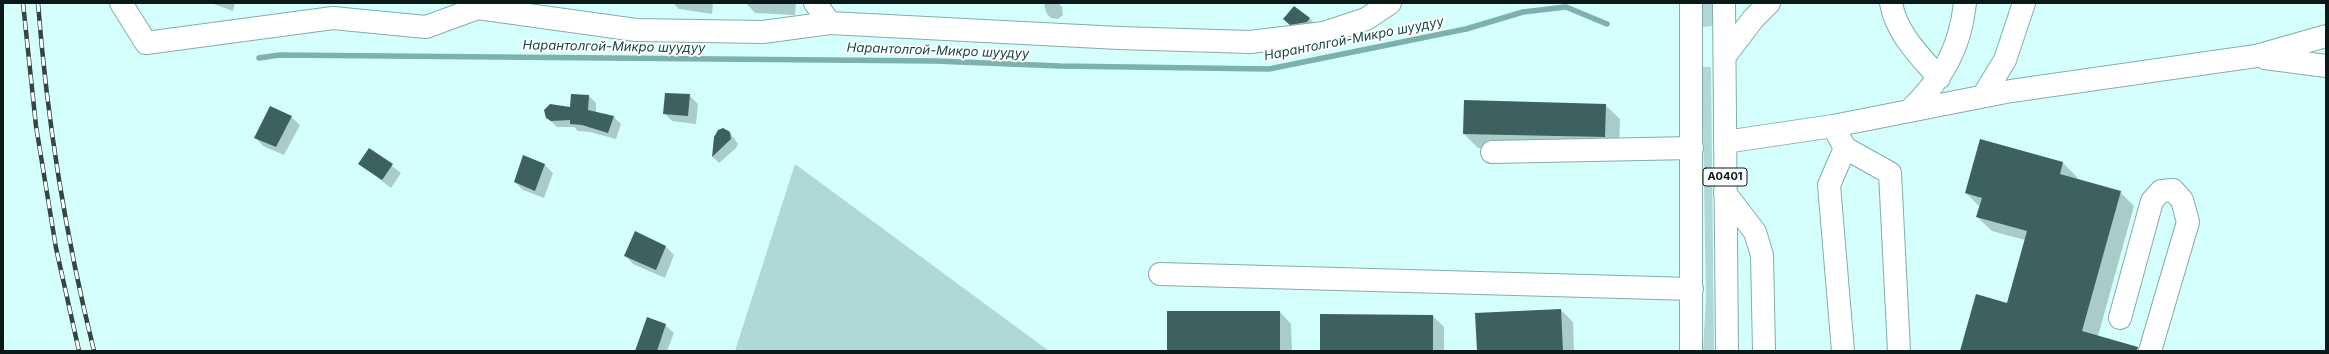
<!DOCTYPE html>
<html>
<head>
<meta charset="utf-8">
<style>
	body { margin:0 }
	#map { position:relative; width:2329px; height:354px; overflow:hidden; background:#d5fffc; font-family:Inter,sans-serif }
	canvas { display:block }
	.frame { position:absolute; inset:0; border:4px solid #0a1a19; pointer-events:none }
</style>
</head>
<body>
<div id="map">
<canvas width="2329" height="354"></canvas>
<div class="frame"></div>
</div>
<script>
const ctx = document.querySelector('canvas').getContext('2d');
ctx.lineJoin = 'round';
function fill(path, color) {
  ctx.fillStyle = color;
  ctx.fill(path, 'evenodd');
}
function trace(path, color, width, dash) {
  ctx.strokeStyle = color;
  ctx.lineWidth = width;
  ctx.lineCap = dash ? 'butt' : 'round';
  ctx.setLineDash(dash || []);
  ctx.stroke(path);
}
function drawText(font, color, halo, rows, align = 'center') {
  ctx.font = font + ' Inter,sans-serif';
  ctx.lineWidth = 4;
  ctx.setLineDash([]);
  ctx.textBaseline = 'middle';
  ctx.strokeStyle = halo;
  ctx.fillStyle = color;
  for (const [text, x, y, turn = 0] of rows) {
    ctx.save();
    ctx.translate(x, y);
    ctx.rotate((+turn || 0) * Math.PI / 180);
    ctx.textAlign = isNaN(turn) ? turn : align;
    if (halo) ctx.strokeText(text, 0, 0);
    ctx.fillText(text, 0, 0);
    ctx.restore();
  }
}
const green = new Path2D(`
	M 1702,3 L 1712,3 L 1713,26 L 1702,27 Z
	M 1702,67 L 1711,67 L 1714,351 L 1703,351 L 1706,298 Z
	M 795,164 L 1049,351 L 735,351 Z`);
const shadow = new Path2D(`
	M 211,3 L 235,3 L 233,11 Z
	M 673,3 L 713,3 L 712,14 L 679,9 Z
	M 746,3 L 796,3 L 795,15 L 755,13 Z
	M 1046,3 L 1058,3 L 1062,7 L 1063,15 L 1058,19 L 1051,18 L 1047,14 L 1044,5 Z
	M 1294,7 L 1310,19 L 1318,27 L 1293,27 L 1284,19 Z
	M 572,95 L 589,96 L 596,103 L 596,113 L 614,117 L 621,124 L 616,139 L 590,132 L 578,131 L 574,127 L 557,127 L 546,116 L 571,108 Z
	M 689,95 L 698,104 L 696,124 L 672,121 L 664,113 Z
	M 1605,105 L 1620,119 L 1619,151 L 1478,148 L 1464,134 Z
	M 291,117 L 300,125 L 284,155 L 263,146 L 255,137 Z
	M 721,129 L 728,130 L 738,144 L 736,148 L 719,163 L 713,157 L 717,132 Z
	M 370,149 L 401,173 L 391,188 L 360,164 Z
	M 524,156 L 545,165 L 553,173 L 544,198 L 523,190 L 515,182 Z
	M 2063,163 L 2077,177 L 2076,180 L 2120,192 L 2134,206 L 2098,336 L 2125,351 L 1961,351 L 2007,304 L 2025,240 L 1992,231 L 1977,217 L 1980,207 L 1966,193 Z
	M 666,247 L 674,255 L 665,278 L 633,264 L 625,255 Z
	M 1561,310 L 1573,322 L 1574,351 L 1478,351 Z
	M 1280,312 L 1291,324 L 1292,351 L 1168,350 Z
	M 1433,316 L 1444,327 L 1444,351 L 1321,351 Z
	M 665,325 L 674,333 L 667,351 L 637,351 Z`);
const stream = new Path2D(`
	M 259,58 L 279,55 L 935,61 L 1060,66 L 1269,69 L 1466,29 L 1523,12 L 1566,7 L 1607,24`);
const building = new Path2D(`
	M 1294,6 L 1310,18 L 1307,22 L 1290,25 L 1283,19 Z
	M 665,93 L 690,94 L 688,116 L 663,114 Z
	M 571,94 L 589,95 L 588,110 L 614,116 L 608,133 L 582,125 L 570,124 L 570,120 L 551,121 L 546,118 L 544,110 L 550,104 L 570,107 Z
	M 1464,100 L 1606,104 L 1605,137 L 1463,134 Z
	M 270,106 L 292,116 L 276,147 L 254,138 Z
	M 723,128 L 730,132 L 731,139 L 712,157 L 714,137 L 718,130 Z
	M 1980,139 L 2063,162 L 2060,174 L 2121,191 L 2082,331 L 2138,347 L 2137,351 L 1960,351 L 1976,294 L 2007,303 L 2027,231 L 1976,217 L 1982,198 L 1965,193 Z
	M 369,148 L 393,164 L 382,180 L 358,164 Z
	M 523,155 L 545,164 L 535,191 L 514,182 Z
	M 635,231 L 666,246 L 656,270 L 624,256 Z
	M 1561,309 L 1563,351 L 1477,351 L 1475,313 Z
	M 1167,311 L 1280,311 L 1280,350 L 1167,350 Z
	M 1320,314 L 1433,315 L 1433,351 L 1320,351 Z
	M 647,317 L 666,324 L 657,351 L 635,351 Z`);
const minor = new Path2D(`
	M 121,3 L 146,43 L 333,18 L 426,27 L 478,8 L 636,30 L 763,32 L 830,23
	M 815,3 L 830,23 L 1119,38 L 1250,42 L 1324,33 L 1366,19 L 1390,3
	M 1891,3 C 1896,33 1920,56 1939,78
	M 1725,56 L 1753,19 L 1769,3
	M 2265,58 L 2326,66
	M 1983,96 L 2005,60 L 2024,3
	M 1909,111 C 1942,79 1960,50 1965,3
	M 1833,126 L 2011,91 L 2256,56 L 2326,36
	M 1725,142 L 1833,126 L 1845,148 L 1890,173 L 1899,351
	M 1492,152 L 1692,148
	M 1725,193 L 1755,232 L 1762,255 L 1764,351
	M 1160,274 L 1692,289
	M 2120,318 L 2152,201 L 2161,191 L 2173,190 L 2182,200 L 2188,222 L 2150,351
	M 1843,351 L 1829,185 L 1845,148`);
const highway = new Path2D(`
	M 1691,3 L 1691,351
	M 1724,3 L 1727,351`);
const rail = new Path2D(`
	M 23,3 L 36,126 L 56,248 L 79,351
	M 38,3 C 47,120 66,238 94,351`);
const shields = [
	[1725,177,44]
];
const shieldNames = [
	["A0401",1725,177]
];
const waterNames = [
	["Нарантолгой-Микро шуудуу",1354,39,-11],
	["Нарантолгой-Микро шуудуу",614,47,1],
	["Нарантолгой-Микро шуудуу",938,51,2]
];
fill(green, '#aed9d6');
fill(shadow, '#0003');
trace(stream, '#7cb1ae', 5.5);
fill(building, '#3c615e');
trace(minor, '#85acaa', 24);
trace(highway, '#85acaa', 24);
trace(minor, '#fff', 22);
trace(highway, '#fff', 22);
trace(rail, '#314645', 4.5);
trace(rail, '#fff', 3, [9]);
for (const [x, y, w] of shields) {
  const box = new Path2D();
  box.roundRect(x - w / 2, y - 9, w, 18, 3);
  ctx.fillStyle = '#fff';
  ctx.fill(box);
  trace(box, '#0a1a19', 1);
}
drawText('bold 11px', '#0a1a19', null, shieldNames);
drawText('italic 13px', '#164745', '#fff', waterNames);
</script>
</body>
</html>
